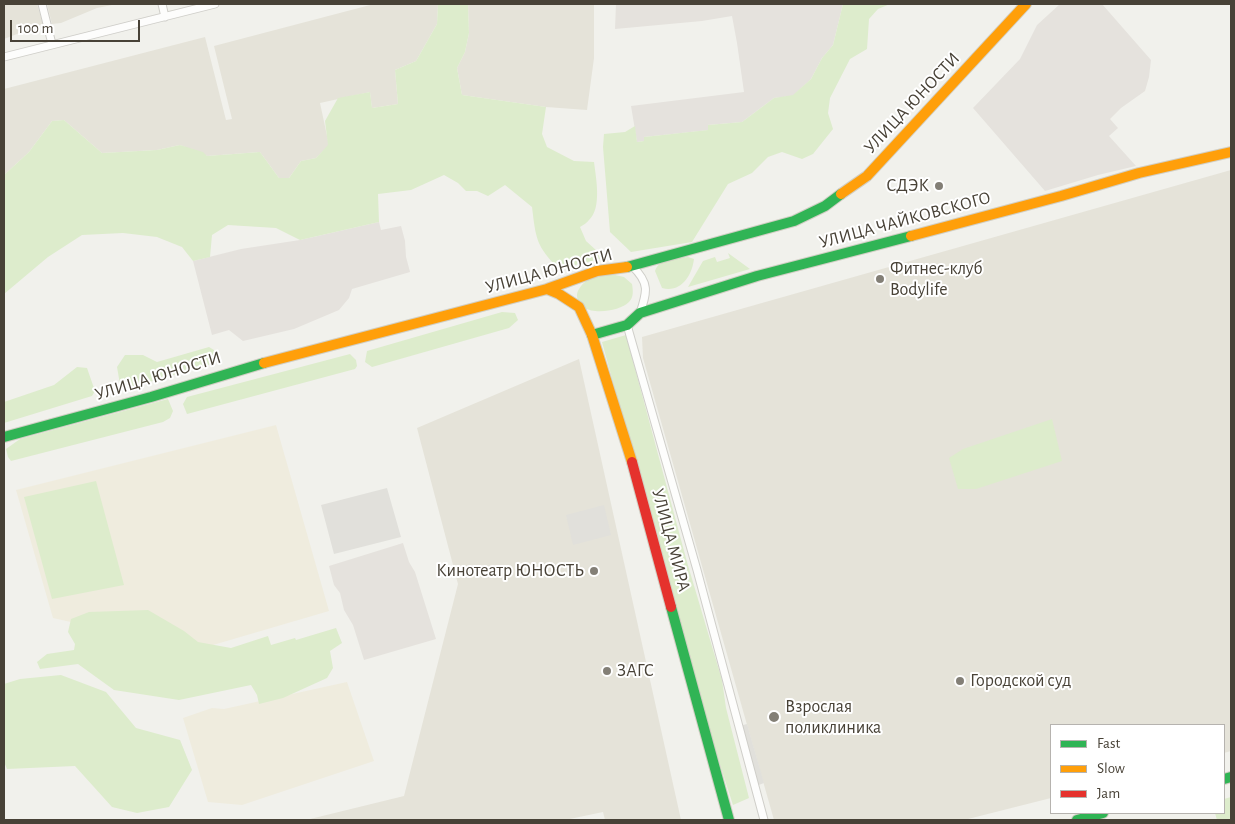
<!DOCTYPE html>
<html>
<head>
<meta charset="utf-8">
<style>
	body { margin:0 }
	#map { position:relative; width:1235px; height:824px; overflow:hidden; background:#f1f1ec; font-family:"Alegreya Sans",sans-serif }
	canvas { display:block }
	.frame { position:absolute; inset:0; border:5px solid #484237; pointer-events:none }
	.legend { position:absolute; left:1050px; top:724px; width:175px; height:90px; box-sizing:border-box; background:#fff; border:1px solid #b6b3af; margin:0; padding:6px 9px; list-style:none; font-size:15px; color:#484237 }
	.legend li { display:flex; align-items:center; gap:10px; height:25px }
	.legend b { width:25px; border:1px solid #b6b3af }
	.scale { position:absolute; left:10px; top:20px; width:130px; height:22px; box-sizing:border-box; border:2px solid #484237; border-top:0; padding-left:6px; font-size:15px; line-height:18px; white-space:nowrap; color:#484237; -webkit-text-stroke:4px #fff; paint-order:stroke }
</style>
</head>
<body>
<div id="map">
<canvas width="1235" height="824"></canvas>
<div class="frame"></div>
<ul class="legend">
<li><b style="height:6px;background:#30b455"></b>Fast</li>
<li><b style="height:6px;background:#ff9f0a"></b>Slow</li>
<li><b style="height:6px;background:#e5322d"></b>Jam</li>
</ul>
<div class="scale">100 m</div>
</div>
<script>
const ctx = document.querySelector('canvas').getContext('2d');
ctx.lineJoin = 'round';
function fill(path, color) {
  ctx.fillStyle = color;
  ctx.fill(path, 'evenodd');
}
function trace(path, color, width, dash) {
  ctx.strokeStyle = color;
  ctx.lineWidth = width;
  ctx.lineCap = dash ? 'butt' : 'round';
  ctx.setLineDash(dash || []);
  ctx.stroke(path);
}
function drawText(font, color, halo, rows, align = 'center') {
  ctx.font = font + ' "Alegreya Sans",sans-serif';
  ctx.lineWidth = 4;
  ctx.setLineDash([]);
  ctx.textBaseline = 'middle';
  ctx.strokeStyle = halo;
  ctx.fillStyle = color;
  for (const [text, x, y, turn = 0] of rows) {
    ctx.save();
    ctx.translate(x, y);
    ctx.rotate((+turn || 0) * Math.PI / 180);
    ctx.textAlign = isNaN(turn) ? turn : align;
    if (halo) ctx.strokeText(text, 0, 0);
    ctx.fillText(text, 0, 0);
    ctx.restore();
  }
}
const residential = new Path2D(`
	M 4,4 L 37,4 L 43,24 L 4,39 Z
	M 47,4 L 117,4 L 97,8 L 61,23 L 52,24 Z
	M 374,4 L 438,4 L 437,24 L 416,61 L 395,70 L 398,104 L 372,108 L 370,92 L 320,103 L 329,145 L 316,158 L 301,161 L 289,178 L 279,178 L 260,152 L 207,156 L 180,145 L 157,150 L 102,153 L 64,120 L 52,121 L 29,152 L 4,175 L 4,89 L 205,37 L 226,120 L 232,119 L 214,46 Z
	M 468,4 L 594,4 L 594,58 L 587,110 L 546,107 L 462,95 L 457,68 L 465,52 L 469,33 Z
	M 1231,170 L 1231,751 L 1224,753 L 1224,725 L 1051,725 L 1051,798 L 964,820 L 774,820 L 643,358 L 642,337 Z
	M 579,359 L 681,820 L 605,820 L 603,812 L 565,820 L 306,820 L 404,796 L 458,584 L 417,428 Z`);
const industrial = new Path2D(`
	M 616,4 L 843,4 L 833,45 L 822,58 L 811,79 L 793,96 L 774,98 L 742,122 L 708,125 L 709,130 L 644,137 L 644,141 L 637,142 L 631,106 L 744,92 L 737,43 L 732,16 L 702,21 L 615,29 Z
	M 1060,4 L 1102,4 L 1151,60 L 1149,77 L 1145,91 L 1121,108 L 1110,119 L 1118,128 L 1109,136 L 1136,166 L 1098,175 L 1045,191 L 973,108 L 1020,59 L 1037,25 Z
	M 379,222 L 381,230 L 401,226 L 405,241 L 406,257 L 410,272 L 352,289 L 349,298 L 339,310 L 294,329 L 243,341 L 229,330 L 212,335 L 193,261 L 241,249 L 300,240 Z
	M 403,543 L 409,562 L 415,572 L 436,639 L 364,660 L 353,625 L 344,610 L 340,593 L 334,585 L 329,566 Z`);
const education = new Path2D(`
	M 276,425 L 329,611 L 196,650 L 53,618 L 16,490 Z
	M 347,682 L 374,761 L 242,805 L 208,802 L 183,718 L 212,708 L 224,709 Z`);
const green = new Path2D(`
	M 438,4 L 468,4 L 469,33 L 465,52 L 457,68 L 462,95 L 546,107 L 542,134 L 547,147 L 574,161 L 594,162 C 596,178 602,208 589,220 C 587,223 583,225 580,227 L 586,241 L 597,251 L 600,259 L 559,269 C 536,246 536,239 532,207 L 505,185 L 488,196 L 477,191 L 466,191 L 458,183 L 444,175 L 411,190 L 378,194 L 379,222 L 300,240 L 276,228 L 228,225 L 212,235 L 210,257 L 193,261 L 182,247 L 157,237 L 123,233 L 82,235 L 48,257 L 4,294 L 4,175 L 29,152 L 52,121 L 64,120 L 102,153 L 157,150 L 180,145 L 203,152 L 207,156 L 260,152 L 279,178 L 289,178 L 301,161 L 316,158 L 328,145 L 325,121 L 338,98 L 370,92 L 372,108 L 398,104 L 395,70 L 416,61 L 437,24 Z
	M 843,4 L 890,4 L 878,9 L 869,19 L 867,49 L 850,59 L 830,98 L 828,113 L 833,129 L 813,154 L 802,159 L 782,152 L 768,157 L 752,173 L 728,184 L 692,242 L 631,252 L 610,232 L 603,147 L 604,134 L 625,132 L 635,126 L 637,142 L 644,141 L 644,137 L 708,130 L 708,125 L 742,122 L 774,98 L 793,95 L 811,79 L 822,58 L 833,45 Z
	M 728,253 L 750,269 L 688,287 L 703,261 L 715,257 L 717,262 L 730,258 Z
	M 688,257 L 694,259 C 692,276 681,293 662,288 L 655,271 C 660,257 675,259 688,257 Z
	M 611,274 L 624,277 L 632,284 C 633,290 634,297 629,302 C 618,313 577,318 577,295 C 577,291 581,285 585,282 C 591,277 603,276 611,274 Z
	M 502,312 L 515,313 L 518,320 L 509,328 L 372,367 L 365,362 L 367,351 Z
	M 626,335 L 687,562 L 722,680 L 726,708 L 749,798 L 733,805 L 703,712 L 602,342 Z
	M 209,347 L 219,353 L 215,363 L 121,390 L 117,367 L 125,355 L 143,355 L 157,362 Z
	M 350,354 L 356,360 L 357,366 L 355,369 L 187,414 L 183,404 L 187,397 Z
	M 77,367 L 87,368 L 95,391 L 92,396 L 4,423 L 4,402 L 54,385 Z
	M 168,399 L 173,411 L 170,418 L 163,422 L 11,461 L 8,457 L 6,449 L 20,439 Z
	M 1052,419 L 1062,461 L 976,489 L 958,489 L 949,458 L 963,449 Z
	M 96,481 L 124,585 L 52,599 L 24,497 Z
	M 148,610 L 184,631 L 198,642 L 231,648 L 268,636 L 271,645 L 295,638 L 296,640 L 336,628 L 342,643 L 330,651 L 333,668 L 327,678 L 283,698 L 259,704 L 257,695 L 251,685 L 179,700 L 114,690 L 78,664 L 40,669 L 37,662 L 47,654 L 74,650 L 75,644 L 68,632 L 71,619 L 89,612 Z
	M 61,675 L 106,692 L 136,728 L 180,740 L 192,770 L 169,807 L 137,813 L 112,807 L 75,766 L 7,769 L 4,762 L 4,684 L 20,679 Z
	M 1231,797 L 1231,820 L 1217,820 L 1215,813 L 1224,813 L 1224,799 Z`);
const parking = new Path2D(`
	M 387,488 L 401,537 L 334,554 L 321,505 Z
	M 604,505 L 611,535 L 573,545 L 566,515 Z
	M 747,724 L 764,783 L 756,786 L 739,726 Z`);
const street = new Path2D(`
	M 42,4 L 52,44
	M 162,4 L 165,17
	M 4,57 L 215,4
	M 632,266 C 650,283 647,292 640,313
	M 627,325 L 697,570 L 764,820`);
const fast = new Path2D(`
	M 627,267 L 794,221 L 825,206 L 841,194
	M 592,335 L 627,325 L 640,313 L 757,276 L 911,236
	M 4,437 L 151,397 L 264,363
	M 671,607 L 729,820
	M 1224,779 L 1231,777
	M 1077,820 L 1103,813`);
const slow = new Path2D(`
	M 841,194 L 867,176 L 1026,4
	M 911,236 L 1061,196 L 1139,173 L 1231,152
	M 547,289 L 559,294 L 579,307 L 592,335 L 632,462
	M 264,363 L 547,289 L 597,271 L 627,267`);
const jam = new Path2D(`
	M 632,462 L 671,607`);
const markers = [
	[939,186,5,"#837f76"],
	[880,279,5,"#837f76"],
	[594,571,5,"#837f76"],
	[607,671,5,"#837f76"],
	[960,681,5,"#837f76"],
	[774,717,6,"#837f76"]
];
const streetNames = [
	["УЛИЦА ЮНОСТИ",912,103,-47],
	["УЛИЦА ЧАЙКОВСКОГО",905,220,-15],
	["УЛИЦА ЮНОСТИ",549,271,-15],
	["УЛИЦА ЮНОСТИ",158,376,-17],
	["УЛИЦА МИРА",671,540,75]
];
const poiNames = [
	["СДЭК",929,186,"right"],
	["Фитнес-клуб",890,269],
	["Bodylife",890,290],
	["Кинотеатр ЮНОСТЬ",584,571,"right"],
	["ЗАГС",617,671],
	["Городской суд",970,681],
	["Взрослая",785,707],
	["поликлиника",785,728]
];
fill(residential, '#e5e3d9');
fill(industrial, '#e5e2dd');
fill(education, '#efecde');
fill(green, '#ddeccc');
fill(parking, '#e1e0db');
trace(street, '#cfcec9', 9);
trace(fast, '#d1cec3', 12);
trace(slow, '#d1cec3', 12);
trace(jam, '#d1cec3', 12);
trace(street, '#fdfdfc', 7);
trace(fast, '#30b455', 10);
trace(slow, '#ff9f0a', 10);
trace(jam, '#e5322d', 10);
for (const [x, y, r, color] of markers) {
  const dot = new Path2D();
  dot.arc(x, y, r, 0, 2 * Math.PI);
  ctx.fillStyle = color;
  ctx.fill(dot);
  trace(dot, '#fff', 2);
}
drawText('18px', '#484237', '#fff', streetNames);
drawText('18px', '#484237', '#fff', poiNames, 'left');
</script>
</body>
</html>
